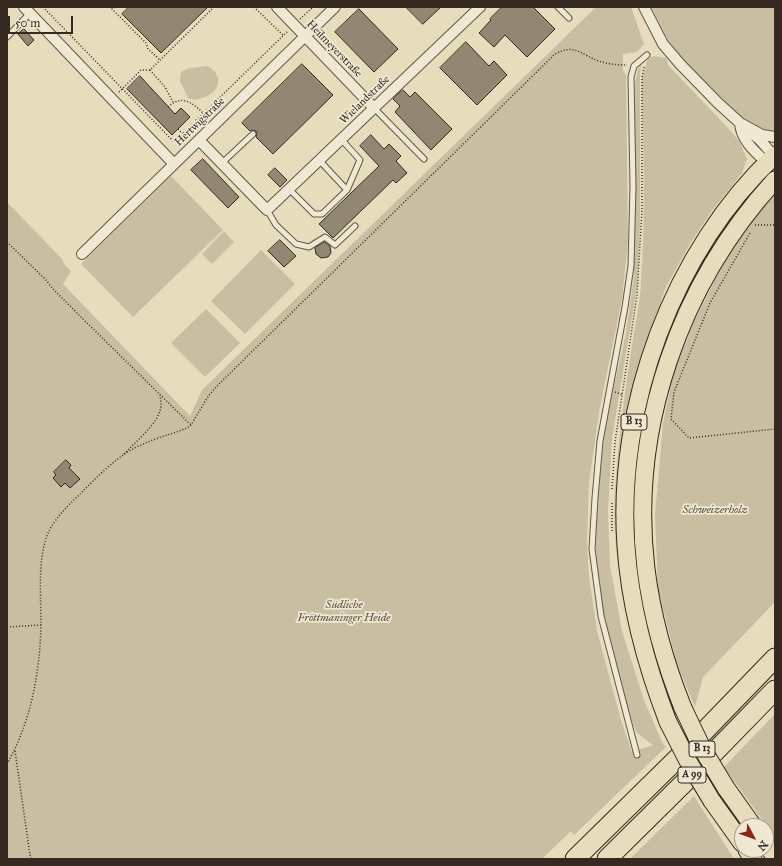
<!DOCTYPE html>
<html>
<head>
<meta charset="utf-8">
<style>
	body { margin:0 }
	#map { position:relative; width:782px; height:866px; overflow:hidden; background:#e7ddbd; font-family:"IM FELL Great Primer",serif }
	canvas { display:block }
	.frame { position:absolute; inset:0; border:8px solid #352920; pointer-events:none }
	.north { position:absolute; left:734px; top:818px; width:40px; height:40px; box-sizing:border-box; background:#efe9d4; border:1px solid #a59c8c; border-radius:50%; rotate:131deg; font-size:11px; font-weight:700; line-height:16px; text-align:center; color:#352920 }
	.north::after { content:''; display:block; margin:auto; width:14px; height:18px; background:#8f2418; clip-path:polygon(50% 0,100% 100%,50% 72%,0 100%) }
	.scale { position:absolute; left:8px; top:16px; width:65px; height:18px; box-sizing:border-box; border:2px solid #352920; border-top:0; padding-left:5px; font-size:12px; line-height:14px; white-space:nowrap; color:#352920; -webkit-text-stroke:3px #efe9d4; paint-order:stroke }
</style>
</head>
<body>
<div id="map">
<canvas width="782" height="866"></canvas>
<div class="frame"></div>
<div class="north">N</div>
<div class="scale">50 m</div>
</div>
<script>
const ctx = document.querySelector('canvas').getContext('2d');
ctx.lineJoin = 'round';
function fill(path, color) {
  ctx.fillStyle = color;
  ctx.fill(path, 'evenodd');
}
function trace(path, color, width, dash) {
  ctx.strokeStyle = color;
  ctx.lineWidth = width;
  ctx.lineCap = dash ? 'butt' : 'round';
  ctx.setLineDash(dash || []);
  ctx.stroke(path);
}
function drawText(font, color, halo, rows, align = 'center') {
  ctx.font = font + ' "IM FELL Great Primer",serif';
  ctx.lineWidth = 3.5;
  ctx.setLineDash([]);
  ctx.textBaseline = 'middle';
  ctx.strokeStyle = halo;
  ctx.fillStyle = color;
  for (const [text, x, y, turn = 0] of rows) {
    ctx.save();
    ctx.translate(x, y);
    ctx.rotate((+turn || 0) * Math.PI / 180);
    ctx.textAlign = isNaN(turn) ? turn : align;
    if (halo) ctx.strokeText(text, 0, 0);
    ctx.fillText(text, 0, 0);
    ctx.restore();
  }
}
const green = new Path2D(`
	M 596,7 L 631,7 L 644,44 L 637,52 L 623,54 L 623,70 L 626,75 L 628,242 L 622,299 L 599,412 L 589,483 L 587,542 L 589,576 L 597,631 L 621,720 L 632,752 L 653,745 L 637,733 L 628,713 L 603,614 L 595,544 L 600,471 L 606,422 L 626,333 L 634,276 L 635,83 L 638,70 L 642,61 L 640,74 L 640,225 L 637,287 L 612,439 L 608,512 L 610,565 L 622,631 L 644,700 L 662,742 L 666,747 L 574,835 L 571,831 L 542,859 L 7,859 L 7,202 L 62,259 L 64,264 L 71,271 L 63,284 L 190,416 L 202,390 Z
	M 651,7 L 775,7 L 775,133 L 761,131 L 737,115 L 687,65 L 668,40 Z
	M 654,56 L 666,58 L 668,65 L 729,129 L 739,141 L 747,159 L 742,173 L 711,212 L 691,242 L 665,289 L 646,344 L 622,464 L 647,688 C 627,623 611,558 615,490 C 618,444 624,397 631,352 C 634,329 640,305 641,282 C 646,214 643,145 642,77 L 648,59 Z
	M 207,66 C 209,67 213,69 215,72 C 225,85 211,97 198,99 C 195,100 191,99 188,98 L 180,81 L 181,72 L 189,68 Z
	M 171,176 L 223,230 L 133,317 L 81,264 Z
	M 761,181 C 729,219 704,254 686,301 L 638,507 L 679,714 L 674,717 L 660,683 L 641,611 L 634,561 L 632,488 L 644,406 L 668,327 L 694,272 L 737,207 Z
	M 774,192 L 775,602 L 703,677 L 695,707 L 677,664 L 658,589 L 655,515 L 663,423 L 673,375 L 694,322 L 726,258 Z
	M 224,231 L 234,242 L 212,264 L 202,254 Z
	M 261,250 L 295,284 L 245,334 L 211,301 Z
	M 206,309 L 240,343 L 205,377 L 171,343 Z
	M 775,668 L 775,674 L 710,744 L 707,739 Z
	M 775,714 L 775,838 L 724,767 Z
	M 720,792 L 744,826 L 742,826 L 742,833 L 716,797 Z
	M 694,796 L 734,859 L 630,859 Z`);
const building = new Path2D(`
	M 129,7 L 208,7 L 161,53 L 122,14 Z
	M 406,7 L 441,7 L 423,24 Z
	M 502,7 L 533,7 L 555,29 L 527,57 L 505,35 L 494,47 L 479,33 L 491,20 L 490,19 Z
	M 359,9 L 398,49 L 374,72 L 335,32 Z
	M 24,29 L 34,40 L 28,46 L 18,34 Z
	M 466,42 L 489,66 L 494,61 L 507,75 L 477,105 L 440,68 Z
	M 302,64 L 333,95 L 273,154 L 256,137 L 257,133 L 256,131 L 252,130 L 250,131 L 242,123 Z
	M 140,76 L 175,114 L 181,108 L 190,117 L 172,135 L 127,89 Z
	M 403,90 L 410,97 L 415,92 L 452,129 L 431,150 L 395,112 L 400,106 L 393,99 Z
	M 371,135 L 384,149 L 389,144 L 401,156 L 396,161 L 407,173 L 396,183 L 393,180 L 333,238 L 319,224 L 379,166 L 360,146 Z
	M 203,159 L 239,197 L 228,208 L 191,170 Z
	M 275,168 L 287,180 L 280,187 L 268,175 Z
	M 280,240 L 296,256 L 284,267 L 268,251 Z
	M 325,242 L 330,246 L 331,253 L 328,257 L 321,258 L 316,254 L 315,248 Z
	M 66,460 L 71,465 L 69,468 L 80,479 L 70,488 L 65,483 L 61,487 L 53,478 L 56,475 L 54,472 Z`);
const path = new Path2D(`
	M 43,7 L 174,142 L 288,31
	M 115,7 L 112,9 L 146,43 L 148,49 L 160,60
	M 254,7 L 283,35
	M 300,19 L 313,7
	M 150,70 L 165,87 L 173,102
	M 119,92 L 141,70 L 150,70 L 214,7
	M 168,107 C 184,92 196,106 208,118
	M 178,129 L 187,139
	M 755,225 L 775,225
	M 750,233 L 710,303 L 674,392 L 671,419 L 689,438 L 775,429
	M 7,242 L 45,279 L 54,290 L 84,320 L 191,425
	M 615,392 L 623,395
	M 124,454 C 135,442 162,421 161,404 C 161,401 160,397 160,394
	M 612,489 L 615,442 L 637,295 L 642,210 L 642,77 L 644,67
	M 612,503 L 612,533
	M 7,627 L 41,625
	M 15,751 L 30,855 L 32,859
	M 7,764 C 31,722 40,672 41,624 C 41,599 38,566 45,542 C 47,533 53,523 59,516 C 65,508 73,501 80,494 C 97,477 119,454 141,445 C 156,438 172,434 187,428 L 191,425 L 209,395 L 219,384 L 555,54 C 575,43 581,55 599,61 C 607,64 618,65 627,65`);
const lane = new Path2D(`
	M 558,7 L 569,18
	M 7,37 L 29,14
	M 374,108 L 424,159
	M 319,160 L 347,190 L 360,160 L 341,139
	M 222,163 L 253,134
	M 289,189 L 314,214 L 322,214 L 347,190
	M 267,210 L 276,225 L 296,244 L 309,247 L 325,237 L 335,245 L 355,226
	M 637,755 L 601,616 L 592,549 L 595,498 L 600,441 L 625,307 L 631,266 L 633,186 L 631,77 L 634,66 L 647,55`);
const street = new Path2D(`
	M 24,7 L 174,164
	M 277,7 L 374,108
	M 644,7 L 663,44 L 680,64 L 718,103 L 740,123 L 762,135 L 775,137
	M 199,140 L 267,210 L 480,7
	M 767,163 C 755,152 741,140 740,123 L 760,140 L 774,156
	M 82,254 L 335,7`);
const primary = new Path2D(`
	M 683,708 C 665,663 652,617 646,569 C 629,428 680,284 775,180
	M 668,722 C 646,665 630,607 626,546 C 616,406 673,251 775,155
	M 726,788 L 753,826
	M 712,801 L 742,843
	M 766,845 L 775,856
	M 747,850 L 753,859`);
const highway = new Path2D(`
	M 575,859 L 690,746 L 775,658
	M 607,859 L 700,767 L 775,690`);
const primaryBridge = new Path2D(`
	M 683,708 L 703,750 L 726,788
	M 668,722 L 688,761 L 712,801`);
const shields = [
	[634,422,26],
	[702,749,26],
	[692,775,28]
];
const shieldNames = [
	["B 13",634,422],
	["B 13",702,749],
	["A 99",692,775]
];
const streetNames = [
	["Heilmeyerstraße",334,49,46],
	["Wielandstraße",365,100,-44],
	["Hertwigstraße",200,122,-44]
];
const parkNames = [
	["Schweizerholz",715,510],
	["Südliche",344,605],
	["Fröttmaninger Heide",344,618]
];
fill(green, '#c9bea2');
fill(building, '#928772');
trace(building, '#352920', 1);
trace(lane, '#625647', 7);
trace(street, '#625647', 12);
trace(primary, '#352920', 19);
trace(highway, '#352920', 21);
trace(path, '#352920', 1.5, [1, 2]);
trace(lane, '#efe9d4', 5);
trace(street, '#efe9d4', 10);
trace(primary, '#e7ddbd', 17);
trace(highway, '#e7ddbd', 19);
trace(primaryBridge, '#352920', 19, []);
trace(primaryBridge, '#e7ddbd', 17);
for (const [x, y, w] of shields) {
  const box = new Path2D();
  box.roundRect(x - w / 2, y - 8, w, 16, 3);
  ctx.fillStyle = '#efe9d4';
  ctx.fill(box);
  trace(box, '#352920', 1);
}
drawText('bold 10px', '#352920', null, shieldNames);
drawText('11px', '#352920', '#efe9d4', streetNames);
drawText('italic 11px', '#5a4e40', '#efe9d4', parkNames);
</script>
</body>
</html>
